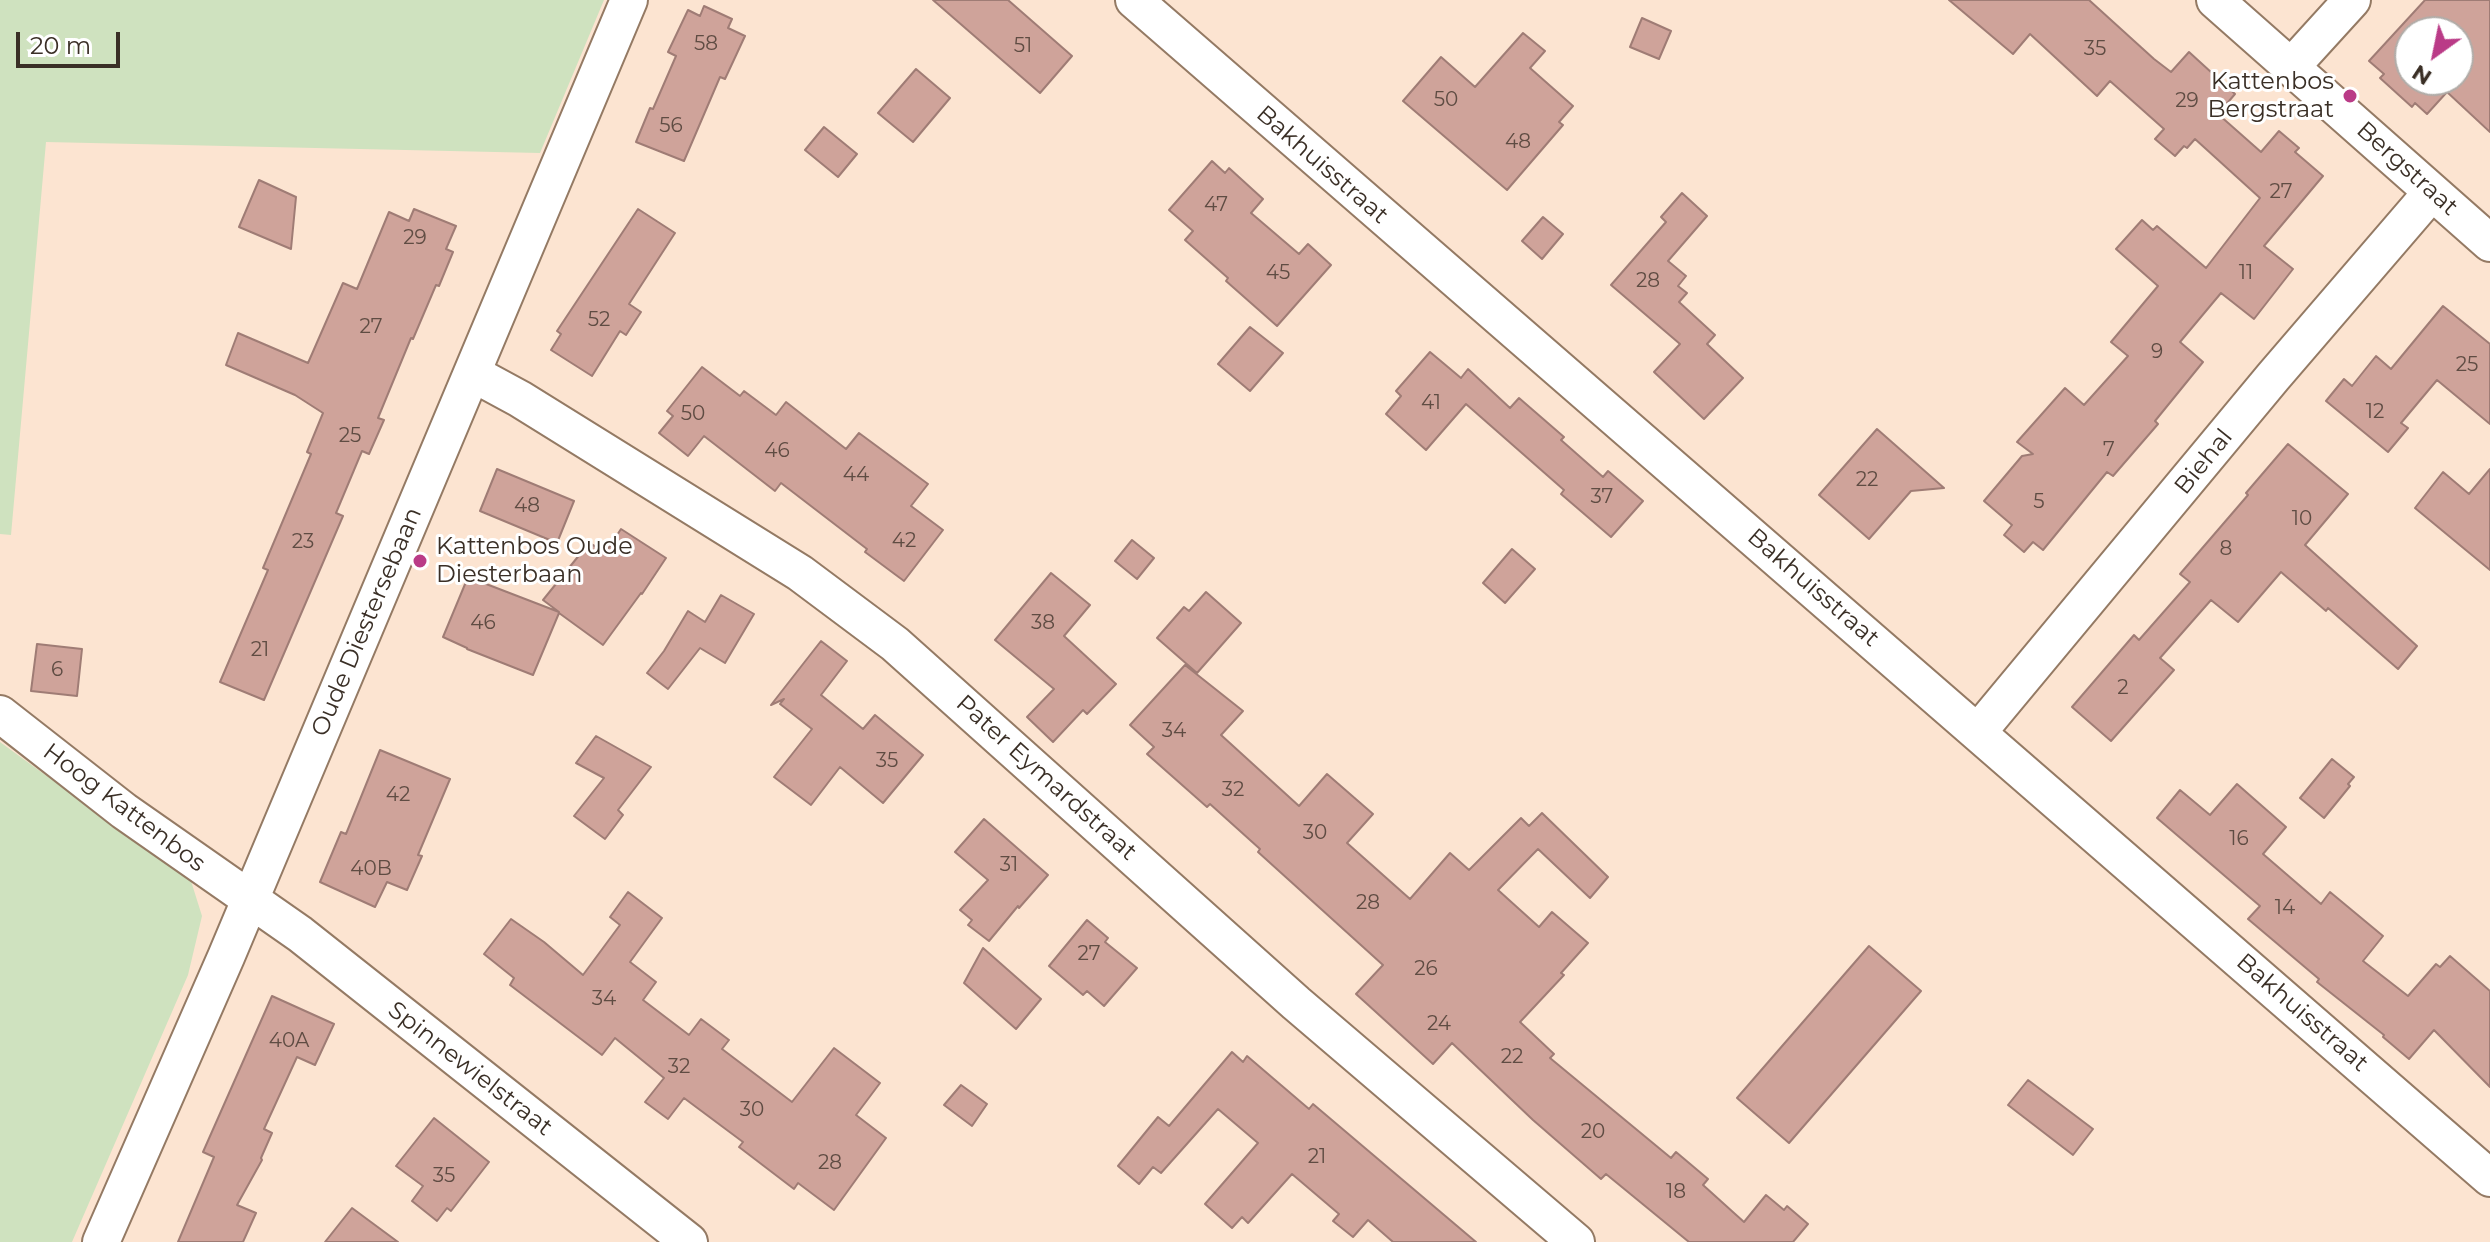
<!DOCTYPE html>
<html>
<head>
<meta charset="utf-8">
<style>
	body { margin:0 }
	#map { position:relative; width:2490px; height:1242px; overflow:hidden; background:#fce4d1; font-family:Montserrat,sans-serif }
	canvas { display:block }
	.north { position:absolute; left:2394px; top:16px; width:80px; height:80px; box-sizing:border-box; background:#fff; border:2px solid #b0aca8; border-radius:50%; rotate:213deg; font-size:22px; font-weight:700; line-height:32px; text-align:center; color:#3a2f26 }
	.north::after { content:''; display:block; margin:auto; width:28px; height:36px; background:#ba3b87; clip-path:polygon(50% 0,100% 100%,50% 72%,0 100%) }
	.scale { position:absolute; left:16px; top:32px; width:104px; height:36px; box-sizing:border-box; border:4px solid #3a2f26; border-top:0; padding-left:10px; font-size:24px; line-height:28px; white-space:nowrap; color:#3a2f26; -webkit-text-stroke:6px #fff; paint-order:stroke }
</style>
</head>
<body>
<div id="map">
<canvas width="2490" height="1242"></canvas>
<div class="north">N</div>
<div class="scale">20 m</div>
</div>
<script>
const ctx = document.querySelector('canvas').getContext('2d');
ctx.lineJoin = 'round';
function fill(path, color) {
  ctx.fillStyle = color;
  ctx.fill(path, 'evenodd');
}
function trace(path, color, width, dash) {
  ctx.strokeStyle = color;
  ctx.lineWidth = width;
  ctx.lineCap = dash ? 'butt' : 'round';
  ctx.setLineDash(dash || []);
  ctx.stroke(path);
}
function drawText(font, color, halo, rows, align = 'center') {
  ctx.font = font + ' Montserrat,sans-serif';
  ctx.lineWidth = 6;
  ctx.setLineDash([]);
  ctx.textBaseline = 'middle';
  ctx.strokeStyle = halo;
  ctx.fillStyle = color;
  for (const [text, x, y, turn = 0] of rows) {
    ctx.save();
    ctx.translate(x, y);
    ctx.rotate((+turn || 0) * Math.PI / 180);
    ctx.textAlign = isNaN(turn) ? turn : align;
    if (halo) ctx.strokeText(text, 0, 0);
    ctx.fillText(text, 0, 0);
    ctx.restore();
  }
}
const green = new Path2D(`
	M 0,0 L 604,0 L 540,153 L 46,142 L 11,535 L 0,534 Z
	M 0,742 L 191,881 L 202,916 L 188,975 L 72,1242 L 0,1242 Z`);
const building = new Path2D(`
	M 933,0 L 1008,0 L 1072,56 L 1040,93 Z
	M 1949,0 L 2089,0 L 2154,59 L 2171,72 L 2189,52 L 2235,94 L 2218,114 L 2261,152 L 2279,131 L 2299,148 L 2295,152 L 2323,176 L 2264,246 L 2293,269 L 2254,319 L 2221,293 L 2180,342 L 2203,362 L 2155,421 L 2158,424 L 2113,476 L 2107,472 L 2043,550 L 2033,542 L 2024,552 L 2004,535 L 2012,525 L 1984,501 L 2022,456 L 2033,454 L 2017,442 L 2065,388 L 2084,405 L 2128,356 L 2111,342 L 2158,286 L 2116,249 L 2142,220 L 2153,230 L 2157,226 L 2206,268 L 2260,198 L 2195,139 L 2187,148 L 2184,146 L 2175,156 L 2155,139 L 2164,129 L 2110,81 L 2097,96 L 2030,34 L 2013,54 Z
	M 2425,0 L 2490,0 L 2490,132 L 2447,92 L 2427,114 L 2415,103 L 2412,107 L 2380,78 L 2384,74 L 2369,61 ZM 2410,32 L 2458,32 L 2458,80 L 2410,80 Z
	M 704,6 L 732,19 L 728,28 L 745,36 L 725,79 L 720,77 L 684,161 L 636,142 L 650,108 L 653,109 L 676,56 L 668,52 L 688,10 L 700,16 Z
	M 1642,18 L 1671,31 L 1659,59 L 1630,47 Z
	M 1523,33 L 1545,51 L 1530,68 L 1573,106 L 1559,122 L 1563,125 L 1507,190 L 1403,101 L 1441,57 L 1475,87 Z
	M 916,69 L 950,98 L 913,142 L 878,113 Z
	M 824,127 L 857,154 L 838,177 L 805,150 Z
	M 1212,161 L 1225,173 L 1229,168 L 1263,199 L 1251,213 L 1299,254 L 1308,244 L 1331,265 L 1277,326 L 1226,281 L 1228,278 L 1185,240 L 1193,231 L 1169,210 Z
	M 259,180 L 296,197 L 291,249 L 239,227 Z
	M 1682,193 L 1707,216 L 1668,261 L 1686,276 L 1678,286 L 1687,293 L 1679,302 L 1715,335 L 1707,344 L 1743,378 L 1704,419 L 1654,372 L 1680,344 L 1611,285 L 1666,222 L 1661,217 Z
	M 414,209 L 456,226 L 446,249 L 453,252 L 439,286 L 436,285 L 413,339 L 411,338 L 378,418 L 384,420 L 369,454 L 362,451 L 336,513 L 343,516 L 264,700 L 220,682 L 268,570 L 263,568 L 311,454 L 307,452 L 323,413 L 295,395 L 226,365 L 238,333 L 308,363 L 343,283 L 357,289 L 389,212 L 409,221 Z
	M 638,209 L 675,233 L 629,304 L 641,312 L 626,335 L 620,331 L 592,376 L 551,350 L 561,334 L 557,331 Z
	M 1543,217 L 1563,234 L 1542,259 L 1522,241 Z
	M 2443,306 L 2490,344 L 2490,424 L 2437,380 L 2401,423 L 2408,428 L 2388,452 L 2326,401 L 2344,379 L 2352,386 L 2376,356 L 2391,369 Z
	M 1250,327 L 1283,353 L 1250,391 L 1218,364 Z
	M 1430,352 L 1461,378 L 1468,369 L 1510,408 L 1519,398 L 1564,437 L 1561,440 L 1603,477 L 1608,471 L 1643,501 L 1611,537 L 1561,494 L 1564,490 L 1466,404 L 1426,450 L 1386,414 L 1401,396 L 1396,391 Z
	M 702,367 L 740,396 L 744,391 L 776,415 L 786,402 L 846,449 L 859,433 L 928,484 L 911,506 L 943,530 L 904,581 L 865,552 L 867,549 L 781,483 L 775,491 L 704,436 L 688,456 L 659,433 L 673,416 L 667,411 Z
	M 1877,429 L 1944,488 L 1911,491 L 1869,539 L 1819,495 Z
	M 2288,444 L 2348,494 L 2305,545 L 2417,646 L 2398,669 L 2328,608 L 2326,611 L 2281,572 L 2238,622 L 2211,600 L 2160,658 L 2174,670 L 2111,741 L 2072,707 L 2134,635 L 2139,640 L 2190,582 L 2180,574 L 2248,495 L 2246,493 Z
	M 497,469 L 574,501 L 557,543 L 480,511 Z
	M 2490,469 L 2490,570 L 2415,508 L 2443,472 L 2469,494 Z
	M 621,529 L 666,558 L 642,594 L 641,593 L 603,645 L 559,613 L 533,675 L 467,649 L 467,648 L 443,637 L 468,577 L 559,612 L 543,600 L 589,543 L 606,552 Z
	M 1132,540 L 1154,558 L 1137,579 L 1115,561 Z
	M 1512,549 L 1535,569 L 1505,603 L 1483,583 Z
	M 1051,573 L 1090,605 L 1064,636 L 1116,684 L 1087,714 L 1083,710 L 1053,742 L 1027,717 L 1054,689 L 995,640 Z
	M 1206,592 L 1241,623 L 1197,673 L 1157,638 L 1184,607 L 1189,611 Z
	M 721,595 L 754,614 L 725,663 L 700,648 L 668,689 L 647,673 L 664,651 L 688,611 L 705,622 Z
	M 821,641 L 847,661 L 821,695 L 863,729 L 875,715 L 923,755 L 883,803 L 840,767 L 811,805 L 774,777 L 812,729 L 780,704 L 784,699 L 771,705 Z
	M 37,644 L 82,649 L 77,696 L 31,691 Z
	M 1185,665 L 1243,711 L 1221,735 L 1299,806 L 1327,774 L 1373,814 L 1347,843 L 1410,899 L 1450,853 L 1469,870 L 1521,818 L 1529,826 L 1542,813 L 1608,877 L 1590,898 L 1538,849 L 1498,890 L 1539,927 L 1552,912 L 1588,943 L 1561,973 L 1564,975 L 1520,1022 L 1554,1054 L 1550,1058 L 1671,1158 L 1676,1152 L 1708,1179 L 1703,1185 L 1744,1222 L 1766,1195 L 1784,1210 L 1787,1206 L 1808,1224 L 1793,1242 L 1689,1242 L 1606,1174 L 1601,1179 L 1533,1120 L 1452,1043 L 1433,1064 L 1366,1003 L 1356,994 L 1383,965 L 1258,852 L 1260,849 L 1210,804 L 1207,807 L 1147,754 L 1154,747 L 1130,725 Z
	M 596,736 L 651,767 L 618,810 L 623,815 L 605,839 L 574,816 L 604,778 L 576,763 Z
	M 380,750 L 450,779 L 418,855 L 422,856 L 407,890 L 387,882 L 375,907 L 320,882 L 341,832 L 346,834 Z
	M 2332,759 L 2354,777 L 2348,784 L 2350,786 L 2324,818 L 2300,798 Z
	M 2237,784 L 2286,827 L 2263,854 L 2321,904 L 2330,892 L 2383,936 L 2363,961 L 2408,996 L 2436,964 L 2440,967 L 2450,956 L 2490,991 L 2490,1087 L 2434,1030 L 2409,1059 L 2383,1037 L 2384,1035 L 2317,982 L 2319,979 L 2248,919 L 2260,906 L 2157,818 L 2180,790 L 2210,815 Z
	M 984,819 L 1048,875 L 1019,908 L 1018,906 L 989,941 L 968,925 L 972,920 L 960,910 L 988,880 L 955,852 Z
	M 628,892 L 662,918 L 630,962 L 656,982 L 643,1000 L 689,1035 L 701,1019 L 729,1040 L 722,1049 L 792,1102 L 834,1048 L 880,1083 L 856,1115 L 886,1138 L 834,1210 L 798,1183 L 794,1189 L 739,1147 L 743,1142 L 684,1098 L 668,1119 L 645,1102 L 664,1078 L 615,1038 L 602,1055 L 510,985 L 514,978 L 484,954 L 511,919 L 544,942 L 583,975 L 620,925 L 610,917 Z
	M 1087,920 L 1108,938 L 1105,942 L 1137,968 L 1104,1006 L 1087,991 L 1083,995 L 1049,966 Z
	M 1869,946 L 1921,991 L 1789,1143 L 1737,1098 Z
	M 983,948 L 1041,999 L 1016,1029 L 964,983 Z
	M 272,996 L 334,1024 L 315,1065 L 297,1057 L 264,1129 L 272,1133 L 261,1158 L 262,1160 L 237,1205 L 256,1213 L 243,1242 L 178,1242 L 214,1157 L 203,1152 Z
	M 1232,1052 L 1243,1062 L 1247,1056 L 1309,1109 L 1313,1104 L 1476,1242 L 1393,1242 L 1368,1220 L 1353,1237 L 1333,1221 L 1339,1214 L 1292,1174 L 1248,1223 L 1242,1217 L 1232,1228 L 1205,1204 L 1258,1143 L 1218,1109 L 1161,1173 L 1153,1167 L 1139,1184 L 1118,1166 L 1158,1117 L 1169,1126 Z
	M 2028,1080 L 2093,1129 L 2073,1155 L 2008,1105 Z
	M 961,1085 L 987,1104 L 972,1126 L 944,1105 Z
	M 434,1118 L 489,1162 L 451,1211 L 447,1208 L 437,1221 L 412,1201 L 423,1186 L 396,1166 Z
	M 352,1208 L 398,1242 L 325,1242 Z`);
const minor = new Path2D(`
	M 1134,0 L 2490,1178
	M 2215,0 L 2490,243
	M 2291,67 L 2352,0
	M 472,373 L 520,399 L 800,573 L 895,644 L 1296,1003 L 1576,1242
	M 0,714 L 124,811 L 300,934 L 689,1242
	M 1978,732 L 2273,377 L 2432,192
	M 101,1242 L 226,957 L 629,0`);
const markers = [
	[2350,96,8,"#ba3b87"],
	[420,561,8,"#ba3b87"]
];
const numberNames = [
	["58",706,44],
	["51",1023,46],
	["35",2095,49],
	["50",1446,100],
	["29",2187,101],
	["56",671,126],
	["48",1518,142],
	["27",2281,192],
	["47",1216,205],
	["29",415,238],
	["45",1278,273],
	["11",2246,273],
	["28",1648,281],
	["52",599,320],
	["27",371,327],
	["9",2157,352],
	["25",2467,365],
	["41",1431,403],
	["12",2375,412],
	["50",693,414],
	["25",350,436],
	["7",2109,450],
	["46",777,451],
	["44",856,475],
	["22",1867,480],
	["37",1602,497],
	["5",2039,502],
	["48",527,506],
	["10",2302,519],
	["42",904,541],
	["23",303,542],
	["8",2226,549],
	["46",483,623],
	["38",1043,623],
	["21",260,650],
	["6",57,670],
	["2",2123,688],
	["34",1174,731],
	["35",887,761],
	["32",1233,790],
	["42",398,795],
	["30",1315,833],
	["16",2239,839],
	["31",1009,865],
	["40B",371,869],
	["28",1368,903],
	["14",2285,908],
	["27",1089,954],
	["26",1426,969],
	["34",604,999],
	["24",1439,1024],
	["40A",289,1041],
	["22",1512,1057],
	["32",679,1067],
	["30",752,1110],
	["20",1593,1132],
	["21",1317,1157],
	["28",830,1163],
	["35",444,1176],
	["18",1676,1192]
];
const poiNames = [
	["Kattenbos",2334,82],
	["Bergstraat",2334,110],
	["Kattenbos Oude",436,547,"left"],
	["Diesterbaan",436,575,"left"]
];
const streetNames = [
	["Bakhuisstraat",1322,165,41],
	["Bergstraat",2407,169,42],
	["Biehal",2204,462,-51],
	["Bakhuisstraat",1813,588,41],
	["Oude Diestersebaan",367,622,-67],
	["Pater Eymardstraat",1046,778,42],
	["Hoog Kattenbos",124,808,37],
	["Bakhuisstraat",2302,1013,41],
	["Spinnewielstraat",470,1069,38]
];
fill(green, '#cfe2bf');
fill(building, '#cfa39a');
trace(building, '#9f7c75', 2);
trace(minor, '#947a64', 40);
trace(minor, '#fff', 36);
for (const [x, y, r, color] of markers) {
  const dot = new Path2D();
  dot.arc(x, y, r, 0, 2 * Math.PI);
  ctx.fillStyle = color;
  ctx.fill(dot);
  trace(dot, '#fff', 3);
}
drawText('20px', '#5f4c43', null, numberNames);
drawText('24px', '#3a2f26', '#fff', poiNames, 'right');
drawText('24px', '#3a2f26', '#fff', streetNames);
</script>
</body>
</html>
